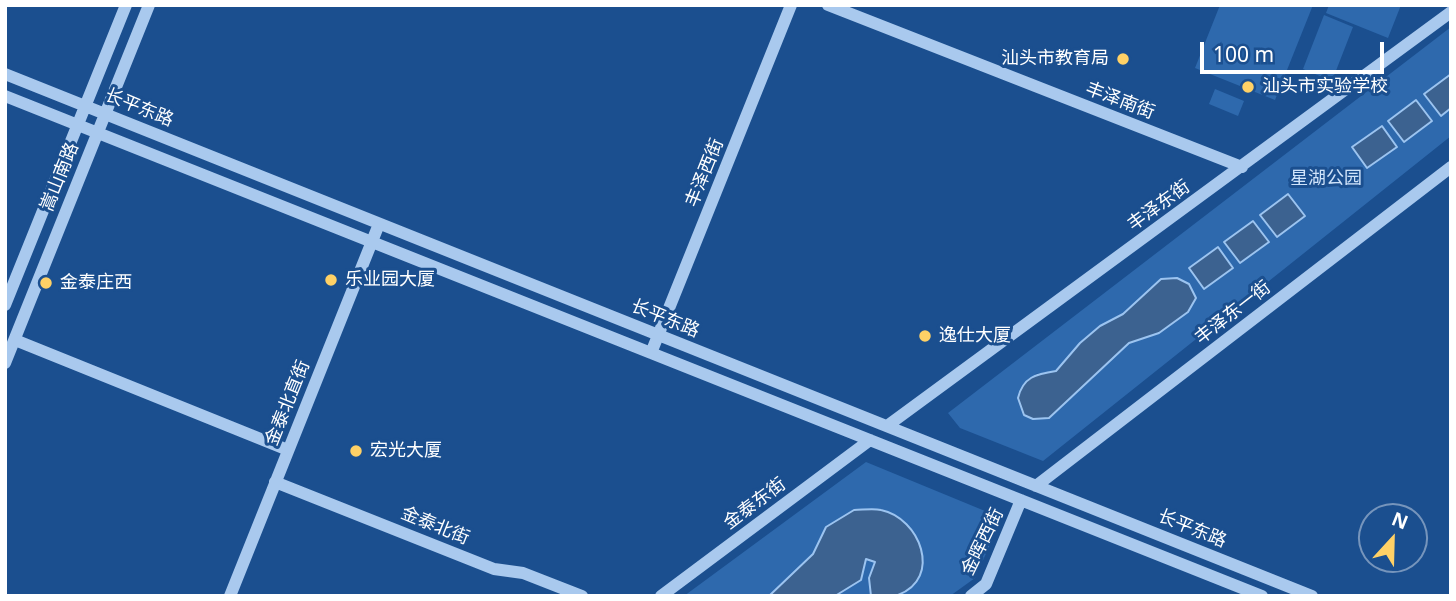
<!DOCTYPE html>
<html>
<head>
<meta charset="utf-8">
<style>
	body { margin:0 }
	#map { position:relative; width:1456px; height:601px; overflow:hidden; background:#1b4f8f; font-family:"Noto Sans",sans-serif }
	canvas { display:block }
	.frame { position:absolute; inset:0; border:7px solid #fff; pointer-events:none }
	.north { position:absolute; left:1358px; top:503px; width:70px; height:70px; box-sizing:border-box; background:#1b4f8f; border:2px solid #7695bc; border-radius:50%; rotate:22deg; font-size:19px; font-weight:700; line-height:28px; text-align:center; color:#fff }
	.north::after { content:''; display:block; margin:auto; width:24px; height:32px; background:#ffd166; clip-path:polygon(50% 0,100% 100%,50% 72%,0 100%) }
	.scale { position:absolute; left:1200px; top:42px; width:184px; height:32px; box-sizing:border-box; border:4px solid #fff; border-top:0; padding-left:9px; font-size:21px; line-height:24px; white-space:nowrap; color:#fff; -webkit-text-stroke:5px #1b4f8f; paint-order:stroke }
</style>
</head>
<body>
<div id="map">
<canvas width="1456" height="601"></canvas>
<div class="frame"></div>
<div class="north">N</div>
<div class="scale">100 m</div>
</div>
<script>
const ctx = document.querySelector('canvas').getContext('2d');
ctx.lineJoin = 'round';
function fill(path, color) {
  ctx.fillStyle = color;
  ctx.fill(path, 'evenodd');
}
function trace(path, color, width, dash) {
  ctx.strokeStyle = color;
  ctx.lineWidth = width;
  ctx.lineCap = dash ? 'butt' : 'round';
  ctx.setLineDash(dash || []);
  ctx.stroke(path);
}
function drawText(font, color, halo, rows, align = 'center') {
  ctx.font = font + ' "Noto Sans","Noto Sans SC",sans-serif';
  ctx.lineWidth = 6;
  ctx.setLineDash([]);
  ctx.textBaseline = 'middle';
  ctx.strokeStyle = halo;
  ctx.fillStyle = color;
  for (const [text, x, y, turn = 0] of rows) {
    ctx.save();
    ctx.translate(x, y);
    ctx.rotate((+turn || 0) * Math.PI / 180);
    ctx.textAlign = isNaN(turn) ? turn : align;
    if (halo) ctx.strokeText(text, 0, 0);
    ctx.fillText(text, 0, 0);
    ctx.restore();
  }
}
const green = new Path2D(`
	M 1220,5 L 1313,5 L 1275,100 L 1195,68 Z
	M 1329,5 L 1401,5 L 1388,38 L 1326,13 Z
	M 1324,15 L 1353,27 L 1332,81 L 1303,69 Z
	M 1451,27 L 1451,74 L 1424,94 L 1441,115 L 1451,108 L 1451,136 L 1043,461 L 960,428 L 948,413 ZM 1161,279 L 1159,333 L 1129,343 L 1050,418 L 1035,374 L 1056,371 L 1100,326 L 1123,314 Z
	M 1215,89 L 1244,101 L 1238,116 L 1209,104 Z
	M 866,462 L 1002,518 L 975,578 L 950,596 L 896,596 L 914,584 L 902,520 L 881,510 L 854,510 L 826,527 L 813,554 L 769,596 L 684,596 Z
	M 865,559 L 875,561 L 871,596 L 835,596 L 861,580 Z`);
const water = new Path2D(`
	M 1451,74 L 1451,108 L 1441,116 L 1424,94 Z
	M 1416,100 L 1432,121 L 1404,142 L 1388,121 Z
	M 1382,126 L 1397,147 L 1367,168 L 1352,147 Z
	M 1288,194 L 1305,216 L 1277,237 L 1260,215 Z
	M 1253,221 L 1269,242 L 1240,263 L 1224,242 Z
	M 1218,247 L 1233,268 L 1204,289 L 1189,268 Z
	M 1177,278 L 1189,284 L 1196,298 L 1188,312 L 1159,333 L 1129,343 L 1049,418 L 1033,419 L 1024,415 L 1018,398 C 1023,377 1036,374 1056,371 L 1080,343 L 1100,326 L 1123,314 L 1161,279 Z
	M 854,510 C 862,510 873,508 881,510 C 920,518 943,578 898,595 C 891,598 879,596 871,596 L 869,578 L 875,562 L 866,559 L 861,580 L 835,596 L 769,596 L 813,554 L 826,527 Z`);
const minor = new Path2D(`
	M 828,5 L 1242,167
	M 5,74 L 1312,596
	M 5,96 L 1262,596
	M 5,305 L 126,5
	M 15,340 L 288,450
	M 651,353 L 791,5
	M 5,363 L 149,5
	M 887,426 L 1451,12
	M 275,482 L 494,569 L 523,573 L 582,596
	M 1036,486 L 1451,167
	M 230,596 L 379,224
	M 661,596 L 870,440
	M 971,596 L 986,584 L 1021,500`);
const markers = [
	[1123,59,7,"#ffd166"],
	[1248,87,7,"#ffd166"],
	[331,280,7,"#ffd166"],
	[46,283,7,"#ffd166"],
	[925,336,7,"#ffd166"],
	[356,451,7,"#ffd166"]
];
const poiNames = [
	["汕头市教育局",1109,59,"right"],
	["汕头市实验学校",1262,87],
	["乐业园大厦",345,280],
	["金泰庄西",60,283],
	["逸仕大厦",939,336],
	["宏光大厦",370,451]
];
const streetNames = [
	["丰泽南街",1120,101,21],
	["长平东路",139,108,22],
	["丰泽西街",705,173,-68],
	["嵩山南路",60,177,-68],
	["丰泽东街",1159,206,-36],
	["丰泽东一街",1233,313,-38],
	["长平东路",665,319,22],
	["金泰北直街",288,403,-68],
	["金泰东街",755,504,-37],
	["金泰北街",435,526,22],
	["长平东路",1192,529,22],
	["金晖西街",983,542,-64]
];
const parkNames = [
	["星湖公园",1326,179]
];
fill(green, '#2e69ad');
fill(water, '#3c6290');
trace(water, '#9cc4f0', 2);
trace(minor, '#a9c9ee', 12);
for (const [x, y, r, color] of markers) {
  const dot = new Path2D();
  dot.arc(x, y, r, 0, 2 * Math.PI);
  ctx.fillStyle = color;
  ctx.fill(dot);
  trace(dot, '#1b4f8f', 2.5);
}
drawText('18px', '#fff', '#1b4f8f', poiNames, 'left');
drawText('18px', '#fff', '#1b4f8f', streetNames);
drawText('18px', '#cfe3fa', '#1b4f8f', parkNames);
</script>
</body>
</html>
